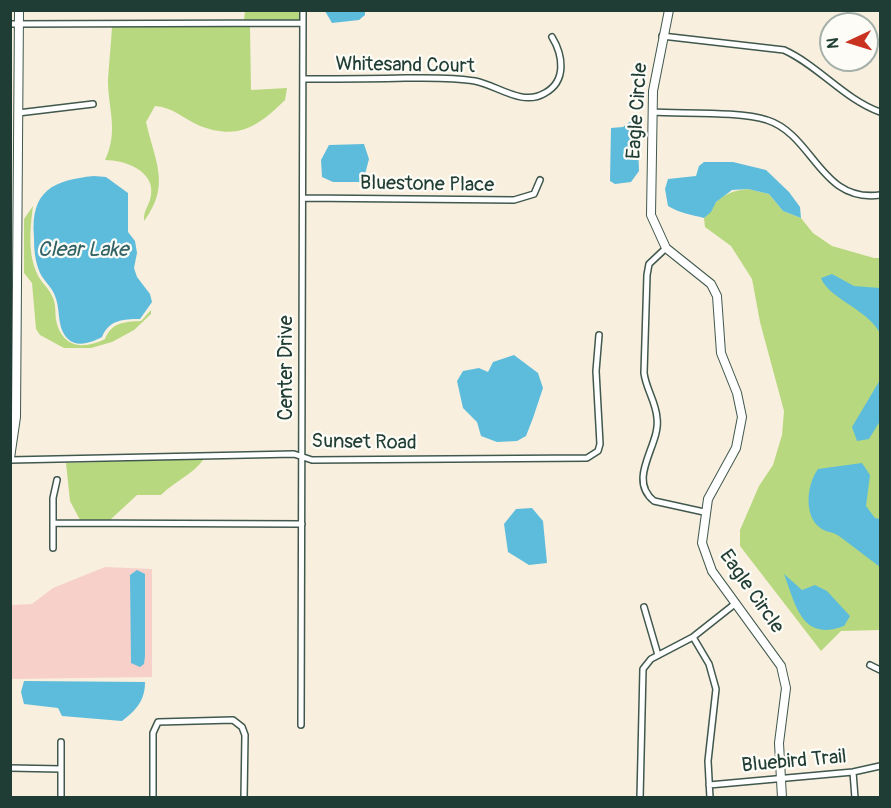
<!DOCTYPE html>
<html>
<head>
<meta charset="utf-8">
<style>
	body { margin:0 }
	#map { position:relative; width:891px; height:808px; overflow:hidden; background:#f8efde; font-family:Pangolin,sans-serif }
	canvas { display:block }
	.frame { position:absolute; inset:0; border:12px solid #1f3d34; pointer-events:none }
	.north { position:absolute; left:819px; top:12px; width:60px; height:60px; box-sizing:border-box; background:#fdfcf7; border:2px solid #a4b0a9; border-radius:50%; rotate:266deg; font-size:16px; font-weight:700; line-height:24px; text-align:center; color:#1f3d34 }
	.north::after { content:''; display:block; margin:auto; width:21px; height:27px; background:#c8321e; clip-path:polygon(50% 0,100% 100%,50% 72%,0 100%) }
</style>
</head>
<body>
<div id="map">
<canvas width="891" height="808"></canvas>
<div class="frame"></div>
<div class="north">N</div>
</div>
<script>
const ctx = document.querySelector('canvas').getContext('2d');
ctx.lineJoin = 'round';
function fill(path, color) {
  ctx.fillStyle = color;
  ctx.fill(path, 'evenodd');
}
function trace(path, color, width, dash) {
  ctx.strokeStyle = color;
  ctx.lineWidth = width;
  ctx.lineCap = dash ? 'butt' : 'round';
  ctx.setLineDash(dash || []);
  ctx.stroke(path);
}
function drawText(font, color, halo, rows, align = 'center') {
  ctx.font = font + ' Pangolin,sans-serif';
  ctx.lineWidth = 4.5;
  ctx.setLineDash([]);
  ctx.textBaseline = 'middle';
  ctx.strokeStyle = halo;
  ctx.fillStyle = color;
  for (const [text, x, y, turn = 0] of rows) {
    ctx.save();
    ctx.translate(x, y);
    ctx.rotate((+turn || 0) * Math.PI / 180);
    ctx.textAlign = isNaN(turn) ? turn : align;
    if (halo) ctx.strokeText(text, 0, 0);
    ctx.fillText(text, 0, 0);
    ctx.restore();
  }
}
const built = new Path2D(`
	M 105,567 L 152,569 L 152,677 L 11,679 L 11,605 L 32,604 L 53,588 Z`);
const green = new Path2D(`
	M 245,11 L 300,11 L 300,20 L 244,20 Z
	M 250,26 L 251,90 L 287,88 L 285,100 C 258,127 237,141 198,125 C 183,118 172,107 155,106 L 146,122 C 155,162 171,185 144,221 C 143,210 150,205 151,195 C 155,171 125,160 105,160 C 119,131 108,109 108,80 C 109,62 111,45 112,27 Z
	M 748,189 L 769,194 L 783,211 L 801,218 L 813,233 L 832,246 L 874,258 L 880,258 L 880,630 L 841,631 L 821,651 L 740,546 L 740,530 L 759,486 L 773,465 L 782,435 L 784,411 L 760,322 L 752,279 L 731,246 L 705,227 L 704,218 C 710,213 711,207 716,202 C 726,193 736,190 748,189 Z
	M 33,206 C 30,229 27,258 40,279 C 44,285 50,290 53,298 C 56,305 55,312 56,320 C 62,348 83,350 105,339 C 112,322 124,322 141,321 L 151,310 L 151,314 L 134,330 L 112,342 L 91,348 L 64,348 L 40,335 L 36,329 L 32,283 L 24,273 L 24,219 Z
	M 204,459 C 192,475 175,481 161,495 L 137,495 L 110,520 L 80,520 L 70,501 L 66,463 Z`);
const water = new Path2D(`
	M 325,11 L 365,11 L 365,15 L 359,20 L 332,23 Z
	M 632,120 L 637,121 L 639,171 L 631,182 L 615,184 L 610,181 L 611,128 L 623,127 Z
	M 364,144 L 369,159 L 363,182 L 333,182 L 322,177 L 321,160 L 329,145 Z
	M 704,162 L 733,162 L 766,170 L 789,192 L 800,207 L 801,218 L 783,211 L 769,194 L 748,189 L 732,190 L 716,202 L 711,212 L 704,218 C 692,215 677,212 668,206 L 665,189 L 668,179 L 696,176 L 699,166 Z
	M 94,176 L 106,177 L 128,193 L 128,232 L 135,241 L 137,253 L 134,268 L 137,277 L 150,294 L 152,302 L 140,319 C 123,319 109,320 102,337 C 93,342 77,348 68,339 C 56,327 61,310 55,296 C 52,287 44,281 40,273 C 35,261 34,250 34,237 C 30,191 53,180 94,176 Z
	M 832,274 L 854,286 L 880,288 L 880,333 C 867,309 828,298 821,278 Z
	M 514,355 L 538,373 L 543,388 L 533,418 L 526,436 L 517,441 L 497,442 L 481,436 L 477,422 L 463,408 L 457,381 L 463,371 L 479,368 L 488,372 L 493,362 Z
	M 880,380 L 880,421 L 869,439 L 857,441 L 852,427 Z
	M 862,463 L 870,475 L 866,506 L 875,518 L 880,519 L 880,567 C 866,557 853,546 839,536 C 832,531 825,533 818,526 C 804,513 807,484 818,469 Z
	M 532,508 L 543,521 L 547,563 L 529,565 L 508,552 L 504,524 L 516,509 Z
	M 137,570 L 145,574 L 145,656 L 144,664 L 140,667 L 131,663 L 130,575 Z
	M 784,574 L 802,590 L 815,585 L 827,591 L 850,616 L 844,626 C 802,642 796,606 784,574 Z
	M 24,681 L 145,682 C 145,701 136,710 122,721 L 62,716 L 58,708 L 24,704 L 21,692 Z`);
const street = new Path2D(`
	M 10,24 L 303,23
	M 662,36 L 784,50 C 819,66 844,99 880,112
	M 304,79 C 338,79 372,79 405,78 C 429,78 452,77 475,81 C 497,85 522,107 545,93 C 567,81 563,55 552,37
	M 652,112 C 681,114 741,111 767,120 C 814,135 820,203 880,195
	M 18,113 L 93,104
	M 303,198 L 514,200 L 534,194 L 540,180
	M 666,248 L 649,264 L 647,275 L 644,373 C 646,389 656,402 657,418 C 661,445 626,478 654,501 L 704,512
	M 10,460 L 294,454 L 312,460 L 587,458 L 598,451 L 600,444 L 596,371 L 599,335
	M 53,523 L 302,524
	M 53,548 L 53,498 L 57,480
	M 644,607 L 658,655
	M 693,637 L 709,664 L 716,689 L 708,761 L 710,798
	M 870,665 L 880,670
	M 301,725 L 303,10
	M 10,768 L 61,769
	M 853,772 L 855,798
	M 709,785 L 853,772 L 880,766
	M 61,798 L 61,742
	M 153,798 L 153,733 L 158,722 L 233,720 L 242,727 L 245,735 L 244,798
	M 640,798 L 643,669 L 651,659 L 693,637 L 736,603`);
const secondary = new Path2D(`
	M 669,10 L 653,91 L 651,215 L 666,248 L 711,284 L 717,296 L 721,353 L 737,393 L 742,417 L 736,448 L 708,499 L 702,543 L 712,571 L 781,666 L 786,688 L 779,743 L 782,798
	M 10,458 L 16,417 L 19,10`);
const streetNames = [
	["Whitesand Court",405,66,1],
	["Eagle Circle",638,111,-86],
	["Bluestone Place",427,185,1],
	["Center Drive",287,368,-90],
	["Sunset Road",364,443,1],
	["Eagle Circle",751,592,55],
	["Bluebird Trail",794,762,-5]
];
const waterNames = [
	["Clear Lake",83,251]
];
fill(built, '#f7d0ca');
fill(green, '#b7d87f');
fill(water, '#5dbcdb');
trace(street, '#40584e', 8);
trace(secondary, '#40584e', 10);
trace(street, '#fff', 5);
trace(secondary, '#fff', 8);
drawText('20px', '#1f3d34', '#fdfcf7', streetNames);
drawText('italic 21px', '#326366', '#fdfcf7', waterNames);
</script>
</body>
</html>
